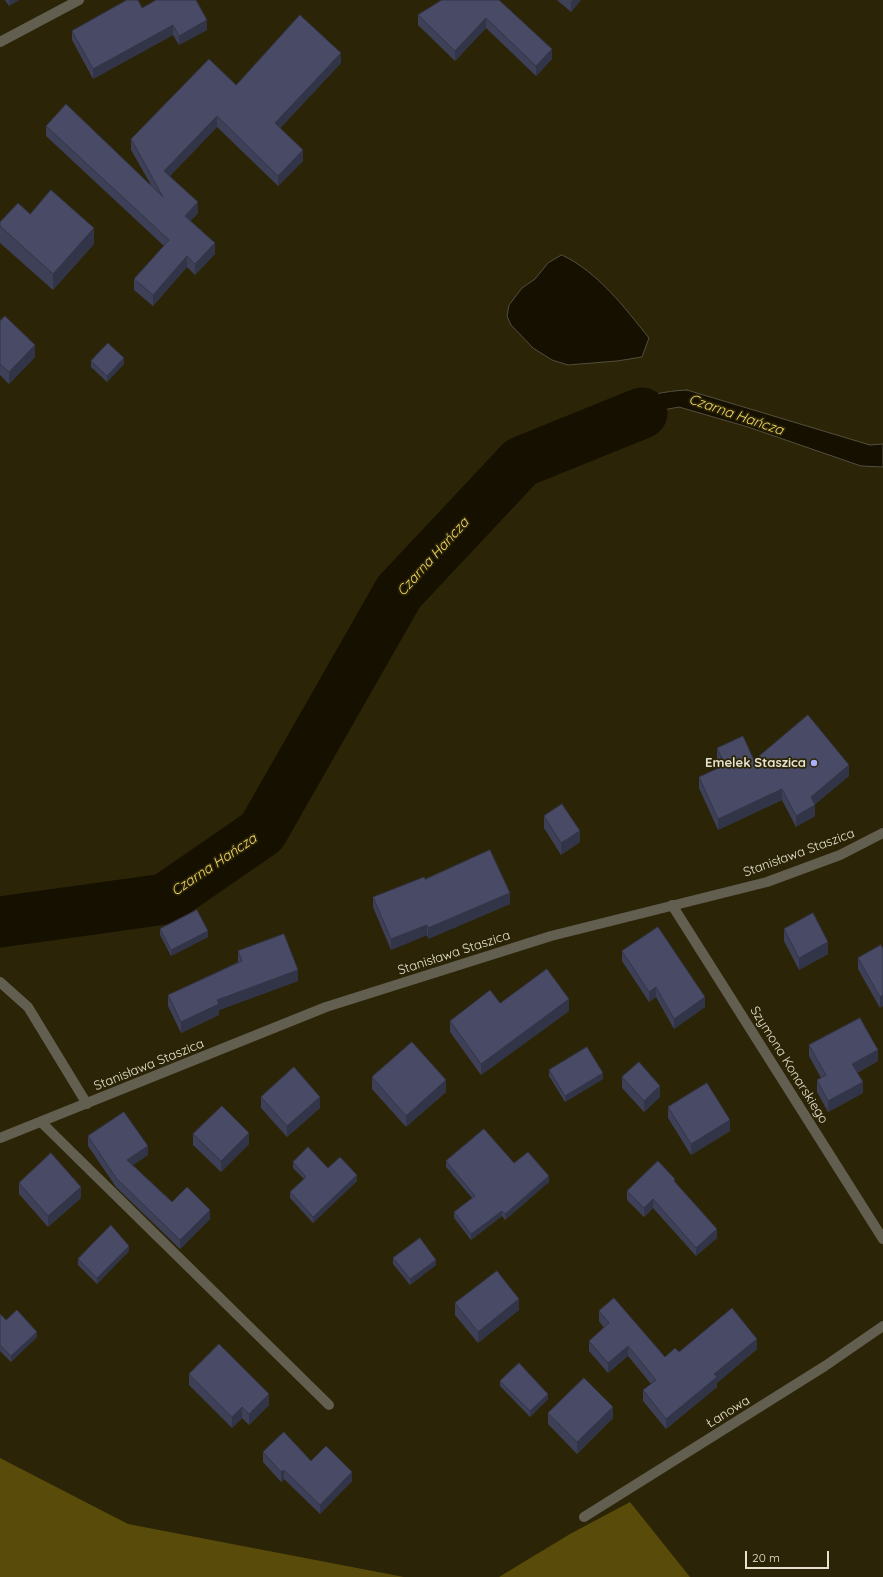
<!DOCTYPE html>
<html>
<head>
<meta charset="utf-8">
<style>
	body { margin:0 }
	#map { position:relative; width:883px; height:1577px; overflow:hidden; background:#2b2406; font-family:Quicksand,sans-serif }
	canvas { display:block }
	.scale { position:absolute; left:745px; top:1551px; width:84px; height:18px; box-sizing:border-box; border:2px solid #e6e2d0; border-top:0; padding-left:5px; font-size:12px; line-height:14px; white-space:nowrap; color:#e6e2d0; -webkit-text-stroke:3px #2b2406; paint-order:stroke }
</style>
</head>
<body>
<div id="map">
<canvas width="883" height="1577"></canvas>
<div class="scale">20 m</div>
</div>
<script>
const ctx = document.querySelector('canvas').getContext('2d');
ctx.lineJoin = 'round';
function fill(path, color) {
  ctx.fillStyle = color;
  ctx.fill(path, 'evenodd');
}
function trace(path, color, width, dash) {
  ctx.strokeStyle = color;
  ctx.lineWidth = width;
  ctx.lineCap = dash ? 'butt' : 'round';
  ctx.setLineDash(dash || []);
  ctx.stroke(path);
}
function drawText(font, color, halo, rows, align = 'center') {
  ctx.font = font + ' Quicksand,sans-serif';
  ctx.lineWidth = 3.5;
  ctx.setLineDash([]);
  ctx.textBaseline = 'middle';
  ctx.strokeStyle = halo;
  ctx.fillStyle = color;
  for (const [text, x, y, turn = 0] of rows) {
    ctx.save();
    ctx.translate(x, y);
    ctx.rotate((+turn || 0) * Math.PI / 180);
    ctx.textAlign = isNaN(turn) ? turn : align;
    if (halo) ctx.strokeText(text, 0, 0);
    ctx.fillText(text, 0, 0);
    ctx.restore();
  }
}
const forest = new Path2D(`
	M 0,1458 L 128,1524 L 404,1577 L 0,1577 Z
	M 630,1502 L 690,1577 L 499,1577 L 570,1534 Z`);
const water = new Path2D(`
	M 562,255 C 598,272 625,308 649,338 L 642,357 L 617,361 L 568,365 L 552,360 L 533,348 L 511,325 L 507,316 L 509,305 L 522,288 L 535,279 L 548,263 Z
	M 687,390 L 870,445 L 883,444 L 883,467 L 861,466 L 748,427 L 679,407 L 652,412 L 581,442 L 562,433 C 600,410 642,392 687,390 Z`);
const river = new Path2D(`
	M 0,922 L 165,899 L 262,832 L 399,592 L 521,462 L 642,413`);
const minor = new Path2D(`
	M 0,42 L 79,0
	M 672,905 L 883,1239
	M 0,982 L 28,1007 L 87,1104
	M 41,1122 L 329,1405
	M 0,1138 L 326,1007 L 551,936 L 767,882 L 840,855 L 883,833
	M 584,1517 L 825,1366 L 883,1326`);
const wall = new Path2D(`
	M 5,0 L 19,0 L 9,6 Z
	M 499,0 L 552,59 L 536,76 L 486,28 L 455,61 L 418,25 L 418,15 Z
	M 557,0 L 581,0 L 571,12 Z
	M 142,8 L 207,30 L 179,45 L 173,35 L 93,79 L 72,40 L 72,31 Z
	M 341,63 L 280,128 L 303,161 L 278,186 L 217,127 L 170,176 L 198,213 L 190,221 L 215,254 L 195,275 L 187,267 L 153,306 L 134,290 L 134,279 L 164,246 L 46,136 L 46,126 L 151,185 L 131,150 L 131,139 L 236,85 Z
	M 0,222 L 94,244 L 53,290 L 0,243 Z
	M 0,321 L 35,357 L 9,384 L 0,375 Z
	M 91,361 L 124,364 L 107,382 L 91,367 Z
	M 717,748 L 754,760 L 849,776 L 815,804 L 815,816 L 796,827 L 782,800 L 718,830 L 699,788 L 699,777 L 721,767 L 717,759 Z
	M 544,816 L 580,842 L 561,855 L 544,828 Z
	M 425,879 L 510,904 L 428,939 L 427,935 L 391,950 L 373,907 L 373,897 Z
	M 160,929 L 208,937 L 171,956 L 160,935 Z
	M 784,929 L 828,954 L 799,970 L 784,941 Z
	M 883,949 L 880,1008 L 858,969 L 858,958 Z
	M 238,951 L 298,981 L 219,1010 L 219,1015 L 181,1033 L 168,1006 L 168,995 L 238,962 Z
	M 622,951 L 705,1007 L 674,1029 L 656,997 L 649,1002 L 622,961 Z
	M 500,1003 L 569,1011 L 481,1075 L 450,1032 L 450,1021 Z
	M 809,1045 L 878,1061 L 857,1073 L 863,1093 L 828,1112 L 817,1092 L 817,1080 L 821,1078 L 809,1056 Z
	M 549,1070 L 603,1079 L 565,1102 L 549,1076 Z
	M 372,1077 L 446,1092 L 406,1127 L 372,1089 Z
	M 622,1077 L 660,1097 L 644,1112 L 622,1088 Z
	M 261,1097 L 320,1108 L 287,1137 L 261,1108 Z
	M 668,1107 L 730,1131 L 691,1155 L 668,1118 Z
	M 193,1134 L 249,1144 L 221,1172 L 193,1145 Z
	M 88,1136 L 148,1155 L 133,1165 L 172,1202 L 210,1219 L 180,1249 L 116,1187 L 88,1146 Z
	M 446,1161 L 514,1163 L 549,1182 L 505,1220 L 502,1216 L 471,1240 L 454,1218 L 454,1212 L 472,1198 L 446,1167 Z
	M 293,1162 L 328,1168 L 357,1181 L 313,1223 L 290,1198 L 290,1192 L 304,1179 L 293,1168 Z
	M 675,1182 L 717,1238 L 696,1256 L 653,1208 L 644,1217 L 627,1200 L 627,1191 Z
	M 19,1183 L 81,1198 L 48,1227 L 19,1194 Z
	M 129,1251 L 97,1284 L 78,1265 L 78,1259 Z
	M 393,1258 L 436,1265 L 410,1285 L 393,1264 Z
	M 455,1303 L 519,1310 L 478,1343 L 455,1315 Z
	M 599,1311 L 665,1357 L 679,1352 L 757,1349 L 717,1383 L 717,1387 L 666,1429 L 643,1401 L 643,1390 L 651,1384 L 628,1356 L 608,1373 L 589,1351 L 589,1341 L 604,1328 L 599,1321 Z
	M 0,1314 L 6,1320 L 37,1337 L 11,1362 L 0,1351 Z
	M 189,1374 L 269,1405 L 249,1425 L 242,1418 L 232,1428 L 189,1385 Z
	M 500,1381 L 548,1399 L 530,1417 L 500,1386 Z
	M 548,1413 L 613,1418 L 577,1454 L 548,1424 Z
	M 263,1452 L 352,1481 L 320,1514 L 284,1479 L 281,1482 L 263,1462 Z`);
const shadedWall = new Path2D(`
	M 9,0 L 19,0 L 9,6 Z
	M 573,0 L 581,0 L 571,12 L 571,2 Z
	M 486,18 L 486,28 L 455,61 L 455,51 Z
	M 207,20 L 207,30 L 179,45 L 179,36 Z
	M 173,25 L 173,35 L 93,79 L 93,69 Z
	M 552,49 L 552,59 L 536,76 L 536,66 Z
	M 341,53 L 341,63 L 275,134 L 275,123 Z
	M 217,116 L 217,127 L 164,182 L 164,171 Z
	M 303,150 L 303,161 L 278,186 L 278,176 Z
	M 198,202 L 198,213 L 185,227 L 185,216 Z
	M 94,228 L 94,244 L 53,290 L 53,274 Z
	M 215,243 L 215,254 L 195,275 L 195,264 Z
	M 187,256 L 187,267 L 153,306 L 153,295 Z
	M 35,345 L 35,357 L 9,384 L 9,372 Z
	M 124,358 L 124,364 L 107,382 L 107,376 Z
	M 849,765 L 849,776 L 811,808 L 815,805 L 815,816 L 796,827 L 796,816 L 811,797 Z
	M 782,789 L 782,800 L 718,830 L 718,819 Z
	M 580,831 L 580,842 L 561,855 L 561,843 Z
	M 510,893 L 510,904 L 428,939 L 428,928 Z
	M 427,925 L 427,935 L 391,950 L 391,939 Z
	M 208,931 L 208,937 L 171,956 L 171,950 Z
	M 828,942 L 828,954 L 799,970 L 799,958 Z
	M 298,970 L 298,981 L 219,1010 L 219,1015 L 181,1033 L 181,1022 L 217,1000 Z
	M 656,987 L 656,997 L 649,1002 L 649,992 Z
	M 883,995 L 883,1006 L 880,1008 L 880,997 Z
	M 705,997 L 705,1007 L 674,1029 L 674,1019 Z
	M 569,999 L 569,1011 L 481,1075 L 481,1064 Z
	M 878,1050 L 878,1061 L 852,1075 L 852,1064 Z
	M 603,1073 L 603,1079 L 565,1102 L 565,1096 Z
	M 446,1080 L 446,1092 L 406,1127 L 406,1116 Z
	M 863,1082 L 863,1093 L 828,1112 L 828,1101 Z
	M 660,1086 L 660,1097 L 644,1112 L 644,1101 Z
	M 320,1097 L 320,1108 L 287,1137 L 287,1126 Z
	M 730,1120 L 730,1131 L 691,1155 L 691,1144 Z
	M 249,1133 L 249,1144 L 221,1172 L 221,1161 Z
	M 148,1146 L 148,1155 L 127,1169 L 127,1160 Z
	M 357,1175 L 357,1181 L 313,1223 L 313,1217 Z
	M 549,1176 L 549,1182 L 505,1220 L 505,1214 Z
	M 81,1187 L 81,1198 L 48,1227 L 48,1216 Z
	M 653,1199 L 653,1208 L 644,1217 L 644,1208 Z
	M 210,1210 L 210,1219 L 180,1249 L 180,1240 Z
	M 502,1211 L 502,1216 L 471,1240 L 471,1234 Z
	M 717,1229 L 717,1238 L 696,1256 L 696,1248 Z
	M 129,1246 L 129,1251 L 97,1284 L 97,1278 Z
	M 436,1260 L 436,1265 L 410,1285 L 410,1279 Z
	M 519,1299 L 519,1310 L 478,1343 L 478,1332 Z
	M 37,1332 L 37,1337 L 11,1362 L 11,1356 Z
	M 757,1339 L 757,1349 L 717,1383 L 717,1387 L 666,1429 L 666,1419 L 714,1374 Z
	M 628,1346 L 628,1356 L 608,1373 L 608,1363 Z
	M 269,1394 L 269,1405 L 249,1425 L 249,1414 Z
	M 548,1394 L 548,1399 L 530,1417 L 530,1411 Z
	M 242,1407 L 242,1418 L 232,1428 L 232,1417 Z
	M 613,1407 L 613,1418 L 577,1454 L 577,1442 Z
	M 284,1470 L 284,1479 L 281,1482 L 281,1472 Z
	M 352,1472 L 352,1481 L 320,1514 L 320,1505 Z`);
const building = new Path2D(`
	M 127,0 L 138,0 L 142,8 L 156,0 L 196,0 L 207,20 L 179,36 L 173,25 L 93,69 L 72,31 Z
	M 442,0 L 499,0 L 552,49 L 536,66 L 486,18 L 455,51 L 418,15 Z
	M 300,15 L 341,53 L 275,123 L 303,150 L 278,176 L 217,116 L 164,171 L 198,202 L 185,216 L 215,243 L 195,264 L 187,256 L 153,295 L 134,279 L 169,240 L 46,126 L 66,104 L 163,197 L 131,139 L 209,59 L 236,85 Z
	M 51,190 L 94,228 L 53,274 L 0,226 L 0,222 L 18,203 L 30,214 Z
	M 5,316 L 35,345 L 9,372 L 0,364 L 0,321 Z
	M 108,343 L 124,358 L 107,376 L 91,361 Z
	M 808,715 L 849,765 L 811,797 L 815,805 L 796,816 L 782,789 L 718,819 L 699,777 L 725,765 L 717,748 L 743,736 L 754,760 Z
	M 562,804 L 580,831 L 561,843 L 544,816 Z
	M 490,850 L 510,893 L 428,928 L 427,925 L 391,939 L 373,897 L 424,877 L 425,879 Z
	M 197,910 L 208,931 L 171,950 L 160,929 Z
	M 813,913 L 828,942 L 799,958 L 784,929 Z
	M 658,927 L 705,997 L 674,1019 L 656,987 L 649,992 L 622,951 Z
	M 284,934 L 298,970 L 217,1000 L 219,1004 L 181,1022 L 168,995 L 242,961 L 238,951 Z
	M 881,945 L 883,949 L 883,995 L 880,997 L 858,958 Z
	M 547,969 L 569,999 L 481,1064 L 450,1021 L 490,990 L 500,1003 Z
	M 860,1018 L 878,1050 L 852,1064 L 863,1082 L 828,1101 L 817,1080 L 826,1075 L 809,1045 Z
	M 412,1042 L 446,1080 L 406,1116 L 372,1077 Z
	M 587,1047 L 603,1073 L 565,1096 L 549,1070 Z
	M 639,1062 L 660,1086 L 644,1101 L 622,1077 Z
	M 294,1067 L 320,1097 L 287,1126 L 261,1097 Z
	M 707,1083 L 730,1120 L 691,1144 L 668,1107 Z
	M 222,1106 L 249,1133 L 221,1161 L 193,1134 Z
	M 124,1112 L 148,1146 L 127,1160 L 172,1202 L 187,1187 L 210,1210 L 180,1240 L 116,1178 L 88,1136 Z
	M 484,1129 L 514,1163 L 528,1152 L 549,1176 L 505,1214 L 502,1211 L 471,1234 L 454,1212 L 475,1196 L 446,1161 Z
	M 308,1147 L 328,1168 L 340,1157 L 357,1175 L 313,1217 L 290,1192 L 306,1177 L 293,1162 Z
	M 51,1153 L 81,1187 L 48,1216 L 19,1183 Z
	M 658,1161 L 675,1179 L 674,1181 L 717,1229 L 696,1248 L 653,1199 L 644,1208 L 627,1191 Z
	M 111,1225 L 129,1246 L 97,1278 L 78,1259 Z
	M 420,1238 L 436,1260 L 410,1279 L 393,1258 Z
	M 497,1271 L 519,1299 L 478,1332 L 455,1303 Z
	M 614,1298 L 665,1357 L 675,1348 L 679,1352 L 732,1308 L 757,1339 L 714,1374 L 717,1377 L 666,1419 L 643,1390 L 656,1380 L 628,1346 L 608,1363 L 589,1341 L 609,1323 L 599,1311 Z
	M 17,1310 L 37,1332 L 11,1356 L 0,1345 L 0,1314 L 6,1320 Z
	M 219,1344 L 269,1394 L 249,1414 L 242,1407 L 232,1417 L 189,1374 Z
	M 519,1363 L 548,1394 L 530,1411 L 500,1381 Z
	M 584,1378 L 613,1407 L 577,1442 L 548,1413 Z
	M 284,1432 L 311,1461 L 326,1446 L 352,1472 L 320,1505 L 284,1470 L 281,1472 L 263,1452 Z`);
const markers = [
	[814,763,4,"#acaffb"]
];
const poiNames = [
	["Emelek Staszica",806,763]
];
const streetNames = [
	["Stanisława Staszica",799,853,-20],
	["Stanisława Staszica",454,953,-18],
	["Stanisława Staszica",149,1065,-22],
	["Szymona Konarskiego",789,1065,58],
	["Łanowa",728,1412,-32]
];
const waterNames = [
	["Czarna Hańcza",736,415,19],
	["Czarna Hańcza",433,557,-48],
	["Czarna Hańcza",214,865,-34]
];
fill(forest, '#594b09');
fill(water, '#161000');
trace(water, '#544f3e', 1);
trace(river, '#161000', 51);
trace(minor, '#625f51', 10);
fill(wall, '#3e4058');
fill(shadedWall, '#323447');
fill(building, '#484a66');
trace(building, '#323447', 1);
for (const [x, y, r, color] of markers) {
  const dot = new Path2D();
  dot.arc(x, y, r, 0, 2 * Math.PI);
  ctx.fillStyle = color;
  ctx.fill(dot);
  trace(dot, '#2b2406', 1.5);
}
drawText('bold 13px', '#e6e2d0', '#2b2406', poiNames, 'right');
drawText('13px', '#e6e2d0', '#2b2406', streetNames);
drawText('italic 14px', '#f2d86b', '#2b2406', waterNames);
</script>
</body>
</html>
